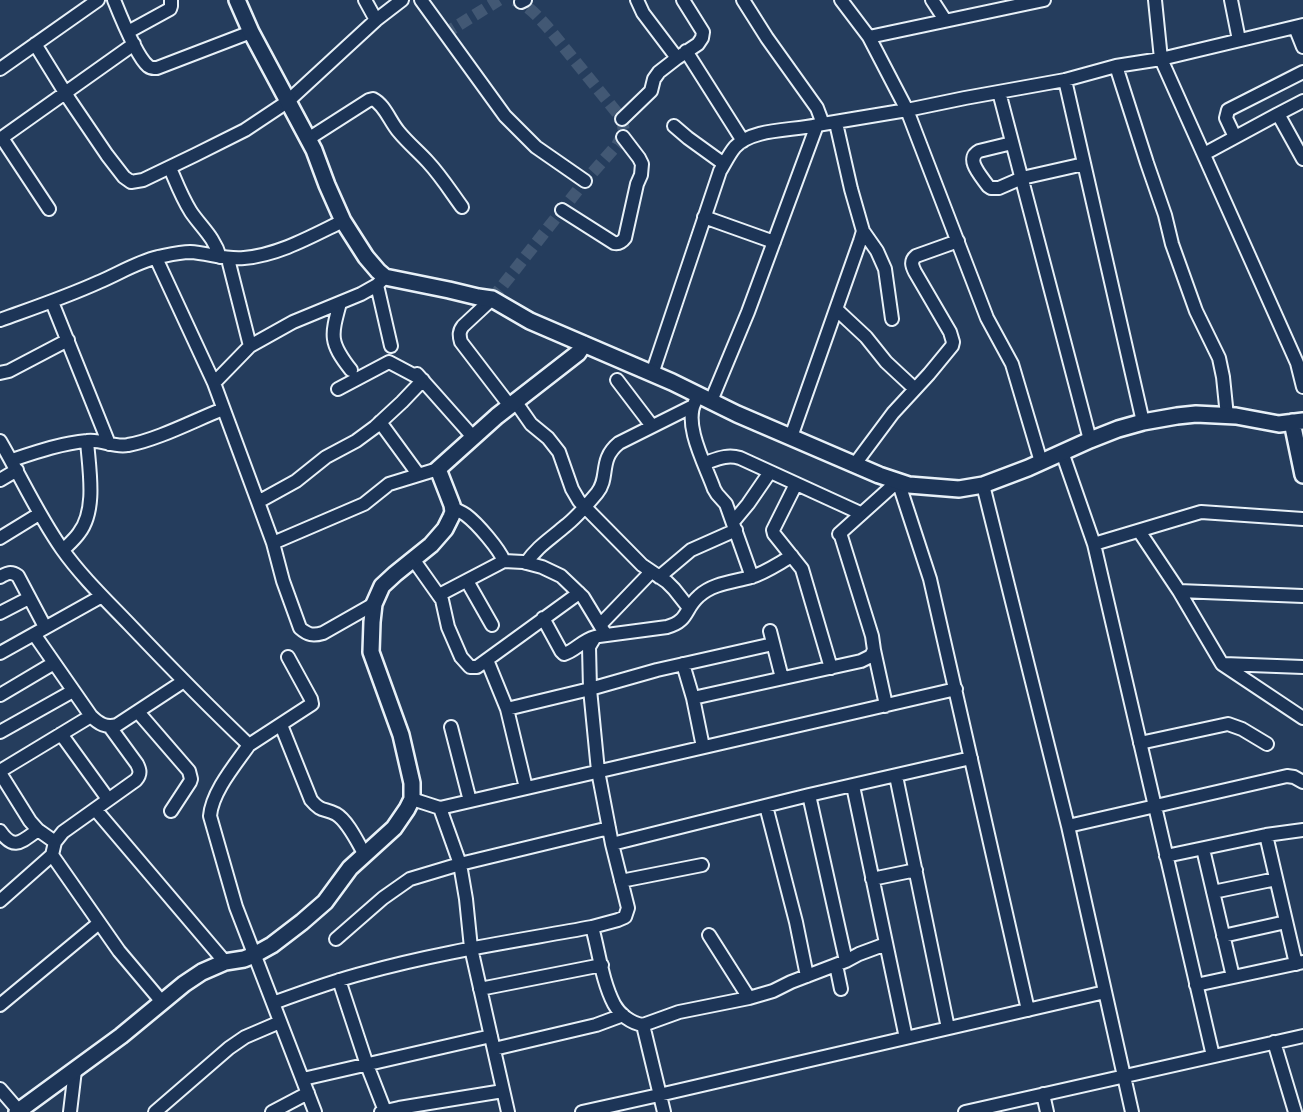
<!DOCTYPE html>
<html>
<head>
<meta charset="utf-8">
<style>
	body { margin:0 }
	canvas { display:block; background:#253d5d }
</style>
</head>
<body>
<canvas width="1303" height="1112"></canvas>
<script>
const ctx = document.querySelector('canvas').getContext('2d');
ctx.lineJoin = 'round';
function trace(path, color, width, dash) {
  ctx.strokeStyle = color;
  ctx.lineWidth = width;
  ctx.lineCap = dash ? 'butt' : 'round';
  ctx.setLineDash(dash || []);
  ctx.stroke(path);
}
const minorTunnel = new Path2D(`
	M 444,34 L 499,0
	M 492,299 L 585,181 L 617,145 L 624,132 L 622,119 L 550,30 C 540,19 529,5 514,0`);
const minor = new Path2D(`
	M 114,0 C 120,15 137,57 148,66 C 152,69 153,68 157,68 L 251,32
	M 365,0 L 376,20
	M 421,0 L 505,116 L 536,147 L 585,181
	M 637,0 L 643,13 L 677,58
	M 743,0 L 767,38 L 817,108 L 823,124
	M 841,0 L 869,37 L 907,110 L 987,318 L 1012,364 L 1041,462
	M 932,0 L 945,20
	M 1155,0 L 1161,59 L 1297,363 L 1303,387
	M 1231,0 L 1239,40
	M 521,2 L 525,0
	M 1295,27 L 1303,47
	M 128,32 L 170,9 L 171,6 L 171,0
	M 869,37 L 1044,0
	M 35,44 L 69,99 L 107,155 L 124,177 L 131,182 L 143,180 L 195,155 L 245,130 L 287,102 L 376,20 L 402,0
	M 686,51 L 743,141
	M 1116,66 L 1147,163 L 1165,215 L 1172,244 L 1196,311 L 1219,358 L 1223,377 L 1227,416
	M 0,69 L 98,0
	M 1065,80 L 1143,422
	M 999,92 L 1090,440
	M 1303,101 L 1278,114 L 1303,159
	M 622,119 L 651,91 L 654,79 L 659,72 L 677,58 L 698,44 L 702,38 L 703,32 L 683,0
	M 674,126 L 688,138 L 724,164
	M 1235,137 L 1226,118 L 1228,110 L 1303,72
	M 2,138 L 49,209
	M 0,139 L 134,44
	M 308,139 L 369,100 L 373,99 C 385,105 390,122 399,132 C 408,143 419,152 428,162 C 441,176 451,192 462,207
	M 1012,143 L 979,151 C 964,159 982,177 988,186 L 991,188 L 999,188 L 1022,178 L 1084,164
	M 1204,154 L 1278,114
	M 170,168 C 176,182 182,198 191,212 C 202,228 214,237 220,257
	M 562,210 L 614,243 C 619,244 622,242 625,238 L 637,184 L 641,175 L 642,164 L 639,158 L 623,137
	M 704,217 L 774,242
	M 863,231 L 877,251 L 885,269 L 892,319
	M 156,258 L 214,383
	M 228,259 L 250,346
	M 377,285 L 391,346
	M 492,299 L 463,326 C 459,331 459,335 461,342 L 510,406
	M 52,302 L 109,444
	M 340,303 C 331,336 329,342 351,370
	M 836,309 L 866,337 L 886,362 L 915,389
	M 0,320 C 33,308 66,297 99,282 C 118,274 137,262 158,257 C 168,255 180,252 190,252 C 208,253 226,260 244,258 C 279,255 312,236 343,221
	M 0,373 L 9,371 L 68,340
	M 417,374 L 434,393 L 473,437
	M 652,374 L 720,171 C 725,163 729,154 735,147 C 753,128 792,131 817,125
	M 617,380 L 652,426
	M 515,401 L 531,424 L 548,438 L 559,452 L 572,489 L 579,501 L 642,565 L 667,582 L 674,589 L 689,608
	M 711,401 L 748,312 L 817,125 L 907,110 L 965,98 L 1065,80 L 1116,66 L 1161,59 L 1303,25
	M 695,402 C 683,425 706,466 714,489 L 717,494 L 726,504 L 752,577
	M 380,422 L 418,474
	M 791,437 L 860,241 L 863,231 L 851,189 L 836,123
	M 0,441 C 21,477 38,515 62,549 C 81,576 106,600 129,624 C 168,665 208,706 249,745 C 235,765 212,792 210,816 L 236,907 L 315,1112
	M 1062,452 L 1094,544
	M 12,460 C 36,452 62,443 87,441 C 102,439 114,448 128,445 C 157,440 195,420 223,409
	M 705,463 C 717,459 727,454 740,458 L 858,512
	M 855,464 L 893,413 L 929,374 L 952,346 L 953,342 L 950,332 L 915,272 C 912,266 910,261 916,256 L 958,241
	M 0,480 L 17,470
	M 796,484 L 773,530 L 774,534 L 802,569 L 831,668
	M 983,485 L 1068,826 L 1132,1112
	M 258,502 L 296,481 L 326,457 L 356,441 L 375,427 L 402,402 L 423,380 L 389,362 L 338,389
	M 453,508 C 458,511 462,512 466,515 C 478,524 499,549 504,561
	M 733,522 L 748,504 L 770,472
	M 1139,531 L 1179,591 L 1222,664 L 1303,718
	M 839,534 L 898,481 L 930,579 L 1028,1010
	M 0,538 L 39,514
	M 273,543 L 364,504 L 389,484 L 438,469
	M 63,550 C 68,545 75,539 79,533 C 97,510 89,469 87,441
	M 413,559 L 442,600 L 448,627 L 461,657 L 470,667 L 477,667 L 579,593
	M 526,563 C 538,546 549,540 564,527 C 576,518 587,505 597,493 C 610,477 598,460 619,443 L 693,406
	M 0,577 C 7,573 11,571 18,576 L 45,627
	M 659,577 L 691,550 L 736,530
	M 467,581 L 492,625
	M 1179,591 L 1303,596
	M 439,595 L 504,561 L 523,562 L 542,567 L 561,576 L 583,597 L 606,635
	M 374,604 L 323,633 C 313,636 308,635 300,628 L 283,581 L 273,543 L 258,502 L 214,383 L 250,346 L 293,322 L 361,294 L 377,285 L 385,277
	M 0,613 L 29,598
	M 543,618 L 561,651 L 564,654 C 575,651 581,641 595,637
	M 600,625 L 651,572
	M 770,631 L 782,678
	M 34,634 L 91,716 C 99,724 106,728 117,725 L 184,681
	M 874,650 L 886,705 L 885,706
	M 0,653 L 102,596
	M 487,660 L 507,709 L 526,788
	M 683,664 L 693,698 L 703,747
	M 1224,664 L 1303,667
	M 0,695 L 54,663
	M 693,698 L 861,661 L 871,656 L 874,650 L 872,636 L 841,536
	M 507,709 L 590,689 L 657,670 L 773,644
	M 138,712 L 189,771 L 191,779 L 190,782 L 171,811
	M 281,725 L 311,800 C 321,812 324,808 336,814 C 348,821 358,843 365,855
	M 451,727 L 470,801
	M 0,732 L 73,691
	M 61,734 L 108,799
	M 1140,743 L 1228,724 L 1242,729 L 1267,744
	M 249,745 L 312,704 L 311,699 L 288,657
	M 0,771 L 91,716
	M 0,773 L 30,821 L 38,830 L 55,842
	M 896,776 L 948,1028
	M 853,786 L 906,1038
	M 809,795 L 971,758
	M 412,799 L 440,808 L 460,864 L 466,899 L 471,948 L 508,1112
	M 766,806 L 796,922 L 807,976
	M 440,808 L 956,689
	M 95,809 L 225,962
	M 1068,826 L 1287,776 L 1294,777 L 1303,782
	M 0,831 C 14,851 21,842 38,830
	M 1266,835 L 1296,964
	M 612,844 L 809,795 L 846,961
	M 1203,849 L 1233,977
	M 52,855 L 55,842 L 63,832 L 136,780 C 141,774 140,770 137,764 L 110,727
	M 1166,856 L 1266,835 L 1303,830
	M 872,879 L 916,870
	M 621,881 L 702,865
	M 1213,892 L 1276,879
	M 0,901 L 52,855 L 119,951 L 162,1002
	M 709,935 L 749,998
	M 1223,936 L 1286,922
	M 336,939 L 383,898 L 410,879 L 460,864 L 609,828
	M 836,965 L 841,989
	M 339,980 L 367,1065 L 385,1111
	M 1196,985 L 1303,962
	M 480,989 L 602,965
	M 273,1003 C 303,992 333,981 364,973 C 439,952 516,941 592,927
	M 0,1005 L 99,923
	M 643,1025 L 679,1012 L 749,998 L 773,991 L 791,982 L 846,961 L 859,954 L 886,944
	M 1274,1042 L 1295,1112
	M 494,1049 L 596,1025 L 623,1015
	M 1213,1056 L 1094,544 L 1201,512 L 1303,519
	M 303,1079 L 491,1036
	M 0,1089 L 19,1111
	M 1043,1094 L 1047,1112
	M 70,1112 L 75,1070
	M 155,1112 L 229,1048 L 245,1037 L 280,1022
	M 272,1112 L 308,1093
	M 381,1112 L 399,1108 L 503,1091
	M 582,1112 L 659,1095 L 1105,992
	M 664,1112 L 643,1025 C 631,1023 620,1015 614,1004 C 602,981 599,952 592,927 L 618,920 L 625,917 L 628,908 L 612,844 L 598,771 L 590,689 L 589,647 L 595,637 L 599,636 L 667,627 C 689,621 684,609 699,596 C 713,583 734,582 751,577 C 765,573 779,563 792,556
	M 965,1112 L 1303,1036`);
const tertiary = new Path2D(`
	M 237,0 L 251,32 L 314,150 L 327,185 L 343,221 L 366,257 L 378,271 L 385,277 L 449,290 L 478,297 L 492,299 L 530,321 L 672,382 L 737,414 L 879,475 L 909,485 L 959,489 L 983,485 L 1028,468 L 1090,440 L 1118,429 L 1143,422 L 1177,416 L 1196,414 L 1236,416 L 1279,424 L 1303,421
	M 1292,422 L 1303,475
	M 17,1112 L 121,1036 L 184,984 L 202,972 L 225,962 L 244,959 L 254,955 L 272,945 L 302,922 L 325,902 L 350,868 L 394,828 L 407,809 L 412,799 L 412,783 L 401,735 L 371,652 L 372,622 L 374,604 L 382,586 L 395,574 L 431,545 L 445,529 L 451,517 L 453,512 L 452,505 L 438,469 L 497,416 L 578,353 L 584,344`);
trace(minorTunnel, '#425874', 12, [12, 6]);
trace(minor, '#e8f1f8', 16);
trace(tertiary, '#e8f1f8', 20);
trace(minor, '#1d3557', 12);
trace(tertiary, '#1d3557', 15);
</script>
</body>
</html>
